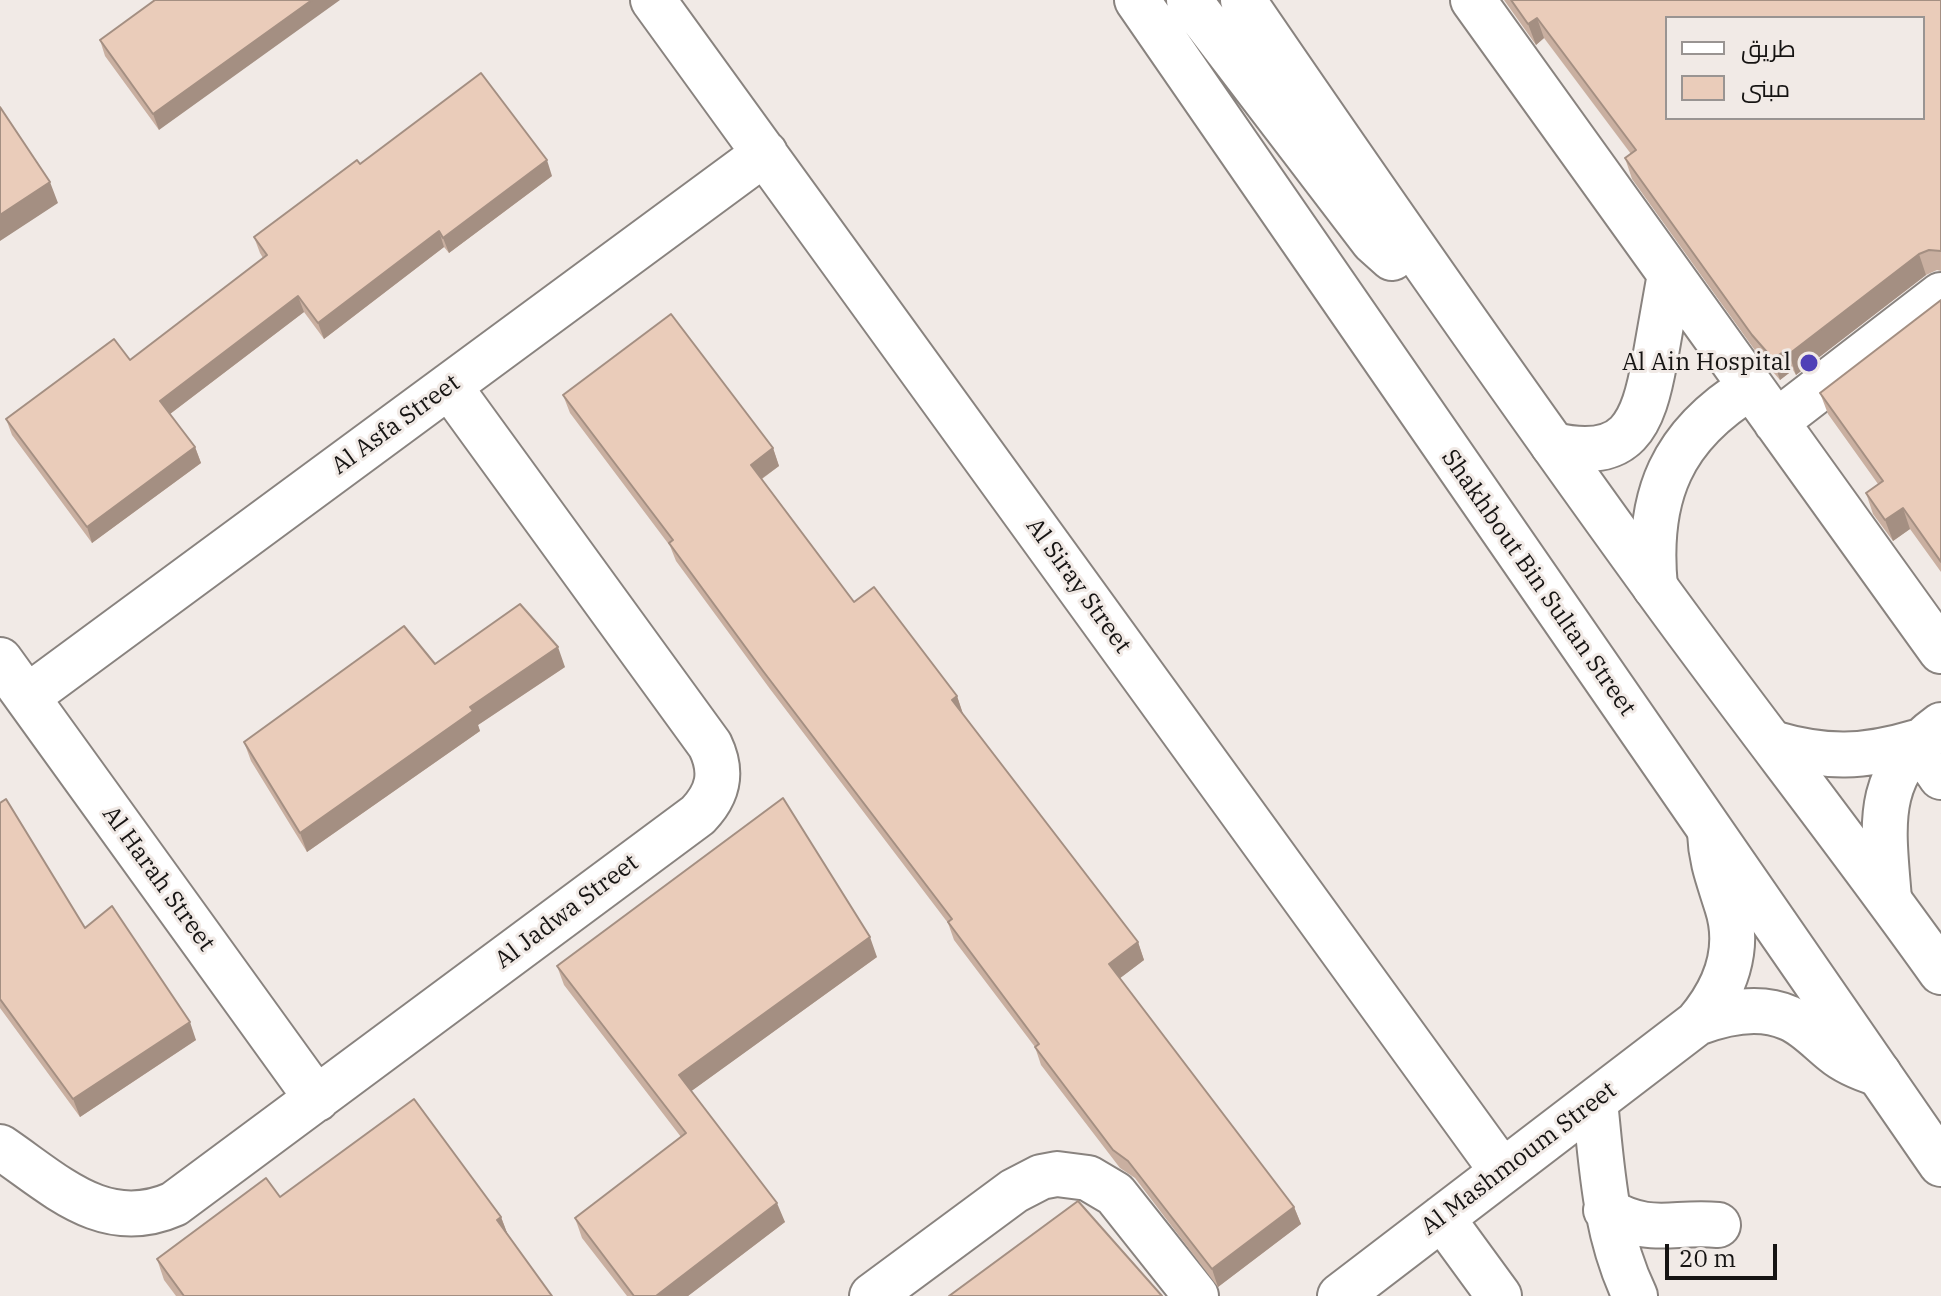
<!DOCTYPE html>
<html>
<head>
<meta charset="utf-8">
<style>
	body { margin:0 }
	#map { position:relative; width:1941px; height:1296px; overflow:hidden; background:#f1eae6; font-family:"IBM Plex Serif",Cairo,serif }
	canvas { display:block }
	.legend { position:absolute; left:1665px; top:16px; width:260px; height:104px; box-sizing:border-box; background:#f1eae6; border:2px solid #999492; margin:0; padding:10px 14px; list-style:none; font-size:24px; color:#161413 }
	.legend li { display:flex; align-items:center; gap:16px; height:40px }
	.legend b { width:40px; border:2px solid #999492 }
	.scale { position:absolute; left:1665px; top:1244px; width:112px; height:36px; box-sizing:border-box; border:4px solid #161413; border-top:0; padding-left:10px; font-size:24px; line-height:28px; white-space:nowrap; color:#161413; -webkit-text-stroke:6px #f1eae6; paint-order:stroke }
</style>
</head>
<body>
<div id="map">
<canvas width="1941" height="1296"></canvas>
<ul class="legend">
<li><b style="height:10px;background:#fff"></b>طريق</li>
<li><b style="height:22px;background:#eaccba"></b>مبنى</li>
</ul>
<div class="scale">20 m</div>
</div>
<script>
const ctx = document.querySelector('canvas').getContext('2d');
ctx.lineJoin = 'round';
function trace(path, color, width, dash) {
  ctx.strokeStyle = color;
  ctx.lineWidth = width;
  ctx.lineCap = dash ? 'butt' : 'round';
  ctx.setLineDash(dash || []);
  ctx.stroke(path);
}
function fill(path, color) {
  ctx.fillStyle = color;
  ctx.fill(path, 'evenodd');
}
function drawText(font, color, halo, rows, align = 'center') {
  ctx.font = font + ' "IBM Plex Serif",serif';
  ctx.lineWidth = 6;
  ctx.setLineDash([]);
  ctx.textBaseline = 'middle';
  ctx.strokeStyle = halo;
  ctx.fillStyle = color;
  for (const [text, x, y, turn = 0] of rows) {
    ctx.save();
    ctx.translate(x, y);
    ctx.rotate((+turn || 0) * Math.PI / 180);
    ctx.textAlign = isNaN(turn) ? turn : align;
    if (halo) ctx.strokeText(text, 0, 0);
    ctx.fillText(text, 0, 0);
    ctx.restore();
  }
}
const minor = new Path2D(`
	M 653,0 L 1502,1171
	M 1473,0 L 1941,651
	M 1776,422 L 1941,295
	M 1553,445 C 1628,462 1643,426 1655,359 C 1660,331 1665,303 1670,274
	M 1655,587 C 1646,496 1672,435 1751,387
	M 0,660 L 317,1099
	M 27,697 L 765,153
	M 1917,742 L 1941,777
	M 1772,743 C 1826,759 1864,758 1917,742
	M 1889,899 C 1883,824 1873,774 1941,725
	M 1697,1023 C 1726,1012 1760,1005 1789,1018 C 1806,1025 1820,1041 1834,1052 C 1847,1063 1863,1069 1879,1074
	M 1595,1101 C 1602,1169 1605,1234 1635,1296
	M 0,1147 C 55,1184 104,1235 174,1204 L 698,815 C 719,793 723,772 710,745 L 449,386
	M 1606,1210 C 1650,1236 1671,1221 1718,1225
	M 1442,1218 L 1499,1296
	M 872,1296 L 1014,1191 L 1041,1177 L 1057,1174 L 1088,1178 L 1115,1194 L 1196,1296
	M 1340,1296 L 1697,1023 C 1725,990 1741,949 1727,906 C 1719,880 1711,861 1710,833`);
const major = new Path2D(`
	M 1137,0 L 1941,1164
	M 1189,0 L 1373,241 L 1392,258
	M 1243,0 C 1377,196 1513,391 1653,584 C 1747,714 1848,841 1941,972`);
const wall = new Path2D(`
	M 155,0 L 159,130 L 105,56 L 100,40 Z
	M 1504,0 L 1941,0 L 1941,271 L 1937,270 L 1926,275 L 1796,375 L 1793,370 L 1780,380 L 1759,356 L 1632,179 L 1625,158 L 1631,154 L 1544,38 L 1536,45 Z
	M 360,164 L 552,176 L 449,253 L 444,247 L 324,339 L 304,312 L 170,414 L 195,447 L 201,463 L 92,543 L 12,435 L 6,419 L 130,360 L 263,258 L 260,253 L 254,237 Z
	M 1941,300 L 1941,572 L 1910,529 L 1893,541 L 1873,514 L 1866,493 L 1878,484 L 1828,414 L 1820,393 Z
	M 563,395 L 773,448 L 779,466 L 762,479 L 854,602 L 957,696 L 963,714 L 1138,942 L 1144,960 L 1120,978 L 1294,1207 L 1301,1224 L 1218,1287 L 1135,1178 L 1120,1168 L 1041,1065 L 1035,1047 L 954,940 L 948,923 L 770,689 L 676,561 L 670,546 L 570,413 Z
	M 435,664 L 565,667 L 478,725 L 480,731 L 307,852 L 251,761 L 244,742 Z
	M 0,803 L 85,928 L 196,1040 L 80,1117 L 0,1008 Z
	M 877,957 L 691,1091 L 785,1222 L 688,1296 L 627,1296 L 582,1238 L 575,1218 L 681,1137 L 564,985 L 557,966 Z
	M 280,1197 L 501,1217 L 507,1233 L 552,1296 L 176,1296 L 164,1280 L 157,1259 Z`);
const shadedWall = new Path2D(`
	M 312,0 L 340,0 L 159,130 L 153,114 Z
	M 1537,18 L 1544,38 L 1536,45 L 1528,24 Z
	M 547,160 L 552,176 L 449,253 L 443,238 Z
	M 50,182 L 58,203 L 0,241 L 0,215 Z
	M 439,231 L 444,247 L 324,339 L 318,323 Z
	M 1919,254 L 1926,275 L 1796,375 L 1789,354 Z
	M 298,296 L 304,312 L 166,417 L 160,401 Z
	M 1786,350 L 1793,370 L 1780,380 L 1773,359 Z
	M 195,447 L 201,463 L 92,543 L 87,527 Z
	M 773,448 L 779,466 L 757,482 L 751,465 Z
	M 1903,508 L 1910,529 L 1893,541 L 1885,520 Z
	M 558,647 L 565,667 L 478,725 L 480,731 L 307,852 L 300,833 L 470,707 Z
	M 957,696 L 963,714 L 952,700 Z
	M 870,937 L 877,957 L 686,1095 L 679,1075 Z
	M 1138,942 L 1144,960 L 1115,982 L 1109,964 Z
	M 190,1022 L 196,1040 L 80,1117 L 73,1099 Z
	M 777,1203 L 785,1222 L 688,1296 L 656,1296 Z
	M 1294,1207 L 1301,1224 L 1218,1287 L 1212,1269 Z
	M 501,1217 L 509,1238 L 497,1220 Z`);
const building = new Path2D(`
	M 155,0 L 312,0 L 153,114 L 100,40 Z
	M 1511,0 L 1941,0 L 1941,251 L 1929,250 L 1919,254 L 1789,354 L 1786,350 L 1773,359 L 1752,335 L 1625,158 L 1636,150 L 1537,18 L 1528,24 ZM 1667,18 L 1923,18 L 1923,118 L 1667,118 Z
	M 481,73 L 547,160 L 443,238 L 439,231 L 318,323 L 298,296 L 160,401 L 195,447 L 87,527 L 6,419 L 114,339 L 130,360 L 267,255 L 254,237 L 357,160 L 360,164 Z
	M 0,107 L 50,182 L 0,215 Z
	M 1941,300 L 1941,562 L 1903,508 L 1885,520 L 1866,493 L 1883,481 L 1820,393 Z
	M 671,314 L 773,448 L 751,465 L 854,602 L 874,587 L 957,696 L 952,700 L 1138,942 L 1109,964 L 1294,1207 L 1212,1269 L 1128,1161 L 1113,1150 L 1035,1047 L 1039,1044 L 948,922 L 952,919 L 763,671 L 669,543 L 673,540 L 563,395 Z
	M 520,604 L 558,647 L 470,707 L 473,711 L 300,833 L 244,742 L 404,626 L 435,664 Z
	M 783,798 L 870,937 L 679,1075 L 777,1203 L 656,1296 L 634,1296 L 575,1218 L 686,1133 L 557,966 Z
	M 6,799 L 85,928 L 112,906 L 190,1022 L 73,1099 L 0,999 L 0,803 Z
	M 414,1099 L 501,1217 L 497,1220 L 552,1296 L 184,1296 L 157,1259 L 266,1178 L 280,1197 Z
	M 1078,1201 L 1162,1296 L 949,1296 Z`);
const markers = [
	[1809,363,10,"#4f40b7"]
];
const poiNames = [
	["Al Ain Hospital",1791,363]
];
const streetNames = [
	["Al Asfa Street",396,425,-36],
	["Shakhbout Bin Sultan Street",1538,583,55],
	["Al Siray Street",1078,586,54],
	["Al Harah Street",158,879,54],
	["Al Jadwa Street",567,912,-37],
	["Al Mashmoum Street",1519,1159,-37]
];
trace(minor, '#89837f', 48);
trace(major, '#89837f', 48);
trace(minor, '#fff', 44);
trace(major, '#fff', 44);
fill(wall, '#c9afa0');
fill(shadedWall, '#a48f82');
fill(building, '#eaccba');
trace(building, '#a48f82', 2);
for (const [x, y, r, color] of markers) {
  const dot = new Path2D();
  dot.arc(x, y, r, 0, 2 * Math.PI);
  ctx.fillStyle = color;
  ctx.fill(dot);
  trace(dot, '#f1eae6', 3);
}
drawText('24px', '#161413', '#f1eae6', poiNames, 'right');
drawText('24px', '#161413', '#f1eae6', streetNames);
</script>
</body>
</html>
